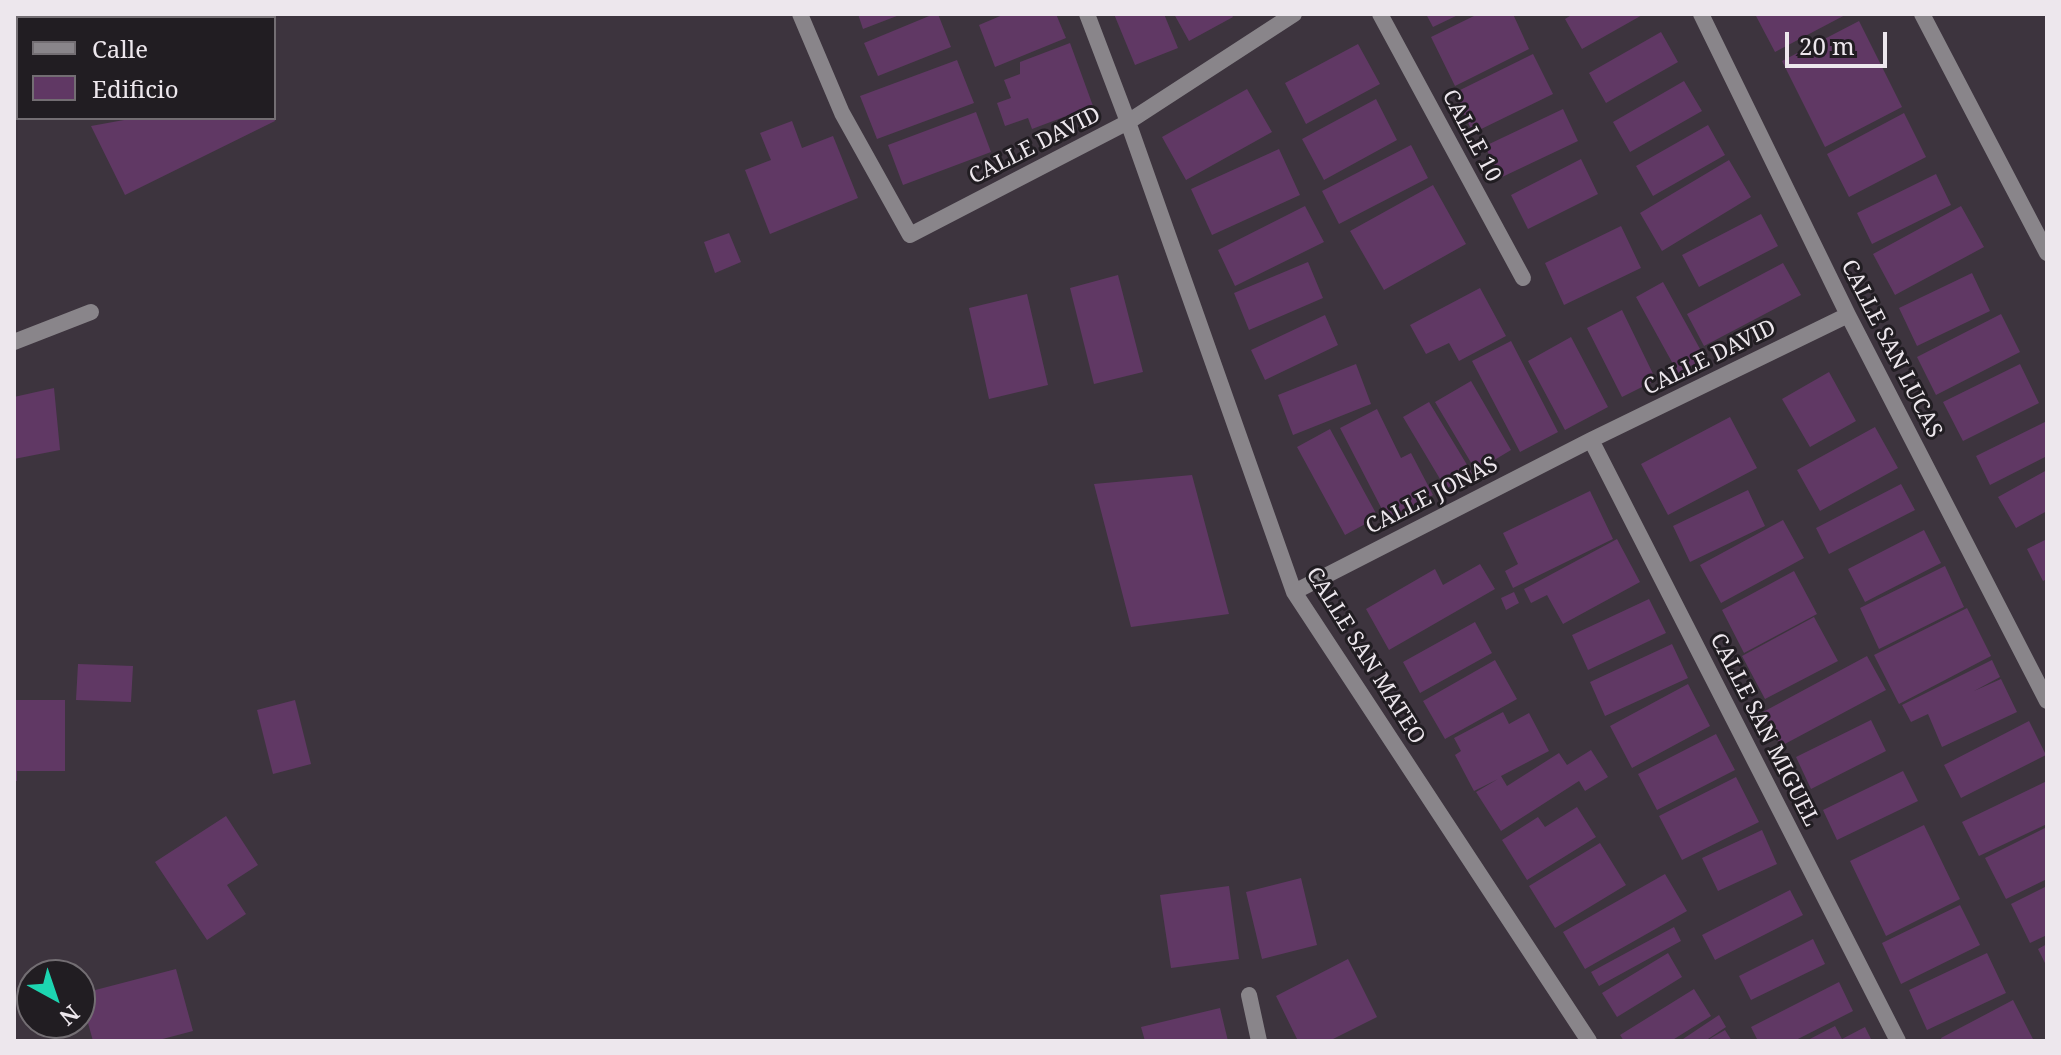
<!DOCTYPE html>
<html>
<head>
<meta charset="utf-8">
<style>
	body { margin:0 }
	#map { position:relative; width:2061px; height:1055px; overflow:hidden; background:#3d343e; font-family:"Noto Serif",serif }
	canvas { display:block }
	.frame { position:absolute; inset:0; border:16px solid #ede7ed; pointer-events:none }
	.legend { position:absolute; left:16px; top:16px; width:260px; height:104px; box-sizing:border-box; background:#211d22; border:2px solid #736e73; margin:0; padding:10px 14px; list-style:none; font-size:24px; color:#ede7ed }
	.legend li { display:flex; align-items:center; gap:16px; height:40px }
	.legend b { width:40px; border:2px solid #736e73 }
	.north { position:absolute; left:16px; top:959px; width:80px; height:80px; box-sizing:border-box; background:#211d22; border:2px solid #736e73; border-radius:50%; rotate:140deg; font-size:22px; font-weight:700; line-height:32px; text-align:center; color:#ede7ed }
	.north::after { content:''; display:block; margin:auto; width:28px; height:36px; background:#1dd5b1; clip-path:polygon(50% 0,100% 100%,50% 72%,0 100%) }
	.scale { position:absolute; left:1785px; top:32px; width:102px; height:36px; box-sizing:border-box; border:4px solid #ede7ed; border-top:0; padding-left:10px; font-size:24px; line-height:28px; white-space:nowrap; color:#ede7ed; -webkit-text-stroke:6px #211d22; paint-order:stroke }
</style>
</head>
<body>
<div id="map">
<canvas width="2061" height="1055"></canvas>
<div class="frame"></div>
<ul class="legend">
<li><b style="height:10px;background:#89858a"></b>Calle</li>
<li><b style="height:22px;background:#603864"></b>Edificio</li>
</ul>
<div class="north">N</div>
<div class="scale">20 m</div>
</div>
<script>
const ctx = document.querySelector('canvas').getContext('2d');
ctx.lineJoin = 'round';
function fill(path, color) {
  ctx.fillStyle = color;
  ctx.fill(path, 'evenodd');
}
function trace(path, color, width, dash) {
  ctx.strokeStyle = color;
  ctx.lineWidth = width;
  ctx.lineCap = dash ? 'butt' : 'round';
  ctx.setLineDash(dash || []);
  ctx.stroke(path);
}
function drawText(font, color, halo, rows, align = 'center') {
  ctx.font = font + ' "Noto Serif",serif';
  ctx.lineWidth = 6;
  ctx.setLineDash([]);
  ctx.textBaseline = 'middle';
  ctx.strokeStyle = halo;
  ctx.fillStyle = color;
  for (const [text, x, y, turn = 0] of rows) {
    ctx.save();
    ctx.translate(x, y);
    ctx.rotate((+turn || 0) * Math.PI / 180);
    ctx.textAlign = isNaN(turn) ? turn : align;
    if (halo) ctx.strokeText(text, 0, 0);
    ctx.fillText(text, 0, 0);
    ctx.restore();
  }
}
const building = new Path2D(`
	M 858,14 L 902,14 L 863,29 Z
	M 934,14 L 938,14 L 951,47 L 878,76 L 864,43 Z
	M 1005,14 L 1056,14 L 1066,38 L 995,67 L 979,25 Z
	M 1114,14 L 1164,14 L 1178,48 L 1135,65 Z
	M 1174,14 L 1231,14 L 1233,17 L 1189,41 Z
	M 1426,14 L 1460,14 L 1433,27 Z
	M 1478,14 L 1513,14 L 1529,49 L 1455,86 L 1431,37 Z
	M 1573,14 L 1644,14 L 1582,49 L 1565,19 Z
	M 1760,14 L 1847,14 L 1775,52 L 1756,16 Z
	M 1859,21 L 1902,107 L 1825,147 L 1782,61 Z
	M 1661,32 L 1678,62 L 1606,103 L 1589,73 Z
	M 1070,43 L 1093,106 L 1032,129 L 1028,118 L 1005,126 L 997,103 L 1011,98 L 1004,80 L 1020,74 L 1020,62 Z
	M 1358,44 L 1380,84 L 1306,124 L 1285,83 Z
	M 1533,54 L 1553,94 L 1473,133 L 1454,93 Z
	M 957,60 L 974,103 L 877,139 L 860,96 Z
	M 1684,81 L 1702,111 L 1630,152 L 1613,122 Z
	M 1247,89 L 1272,132 L 1186,180 L 1162,137 Z
	M 1376,99 L 1397,140 L 1324,180 L 1302,139 Z
	M 1563,109 L 1578,141 L 1500,178 L 1485,146 Z
	M 976,112 L 991,152 L 903,185 L 888,145 Z
	M 1904,113 L 1926,157 L 1849,197 L 1827,154 Z
	M 135,118 L 274,118 L 275,121 L 125,195 L 91,126 Z
	M 792,121 L 802,148 L 833,136 L 858,198 L 770,234 L 745,170 L 771,160 L 760,133 Z
	M 1708,125 L 1725,155 L 1653,196 L 1636,166 Z
	M 1411,145 L 1428,178 L 1339,224 L 1322,191 Z
	M 1279,149 L 1300,195 L 1212,235 L 1191,189 Z
	M 1581,159 L 1598,194 L 1528,229 L 1511,195 Z
	M 1729,160 L 1751,197 L 1662,251 L 1640,213 Z
	M 1936,174 L 1951,205 L 1872,244 L 1857,213 Z
	M 1433,185 L 1466,244 L 1384,290 L 1350,231 Z
	M 1305,206 L 1324,242 L 1235,286 L 1218,250 Z
	M 1961,206 L 1984,247 L 1895,295 L 1873,254 Z
	M 1761,214 L 1778,246 L 1699,287 L 1682,255 Z
	M 1621,226 L 1641,268 L 1564,305 L 1545,263 Z
	M 729,233 L 741,262 L 715,273 L 704,242 Z
	M 1308,262 L 1323,298 L 1249,330 L 1234,293 Z
	M 1783,263 L 1801,295 L 1704,346 L 1687,314 Z
	M 1972,273 L 1990,311 L 1917,346 L 1899,308 Z
	M 1118,275 L 1143,372 L 1094,384 L 1070,288 Z
	M 1663,282 L 1705,358 L 1678,373 L 1636,297 Z
	M 1480,288 L 1506,336 L 1459,361 L 1449,343 L 1426,354 L 1410,325 Z
	M 1027,294 L 1048,385 L 989,399 L 969,308 Z
	M 1622,310 L 1656,380 L 1622,397 L 1587,328 Z
	M 2001,314 L 2020,352 L 1936,395 L 1917,357 Z
	M 1325,315 L 1338,345 L 1265,380 L 1251,350 Z
	M 1571,337 L 1608,407 L 1565,430 L 1528,361 Z
	M 1511,341 L 1558,432 L 1520,452 L 1472,361 Z
	M 1356,364 L 1371,404 L 1293,435 L 1278,395 Z
	M 2020,364 L 2039,403 L 1963,441 L 1943,402 Z
	M 1829,372 L 1856,421 L 1810,447 L 1782,399 Z
	M 1471,381 L 1511,450 L 1476,471 L 1435,402 Z
	M 54,388 L 60,450 L 14,459 L 14,397 Z
	M 1429,402 L 1472,473 L 1446,489 L 1403,417 Z
	M 1377,409 L 1401,458 L 1411,453 L 1433,495 L 1387,519 L 1340,428 Z
	M 1730,417 L 1757,468 L 1668,515 L 1641,464 Z
	M 2047,421 L 2047,456 L 1990,485 L 1976,456 Z
	M 1875,427 L 1898,468 L 1820,511 L 1797,470 Z
	M 1330,429 L 1378,517 L 1345,535 L 1297,447 Z
	M 2047,470 L 2047,511 L 2016,528 L 1998,497 Z
	M 1192,475 L 1229,614 L 1131,627 L 1094,484 Z
	M 1901,484 L 1915,510 L 1829,554 L 1816,528 Z
	M 1748,490 L 1765,526 L 1690,562 L 1673,526 Z
	M 1590,491 L 1613,539 L 1513,588 L 1505,571 L 1518,564 L 1503,533 Z
	M 1783,520 L 1804,558 L 1721,603 L 1700,565 Z
	M 1924,530 L 1941,563 L 1865,602 L 1848,569 Z
	M 1617,539 L 1640,582 L 1563,624 L 1547,595 L 1531,603 L 1524,589 Z
	M 2047,539 L 2047,579 L 2043,581 L 2027,549 Z
	M 1480,564 L 1495,589 L 1389,650 L 1366,609 L 1435,569 L 1443,585 Z
	M 1945,566 L 1964,607 L 1879,649 L 1860,608 Z
	M 1794,571 L 1817,614 L 1744,653 L 1722,610 Z
	M 1514,592 L 1519,603 L 1506,610 L 1501,598 Z
	M 1649,599 L 1666,633 L 1588,670 L 1572,635 Z
	M 1967,608 L 1991,656 L 1899,704 L 1874,655 Z
	M 1814,617 L 1838,661 L 1765,699 L 1742,656 Z
	M 1475,622 L 1492,653 L 1420,693 L 1403,662 Z
	M 1672,644 L 1688,678 L 1605,716 L 1590,682 Z
	M 1867,656 L 1886,690 L 1781,746 L 1763,712 Z
	M 1495,660 L 1517,699 L 1445,739 L 1423,701 Z
	M 1992,660 L 2000,677 L 1974,691 L 2001,679 L 2017,712 L 1942,747 L 1928,714 L 1911,722 L 1902,705 Z
	M 78,664 L 133,666 L 131,702 L 76,700 Z
	M 1688,684 L 1710,726 L 1632,768 L 1610,726 Z
	M 14,700 L 65,700 L 65,771 L 17,771 L 17,781 L 14,781 Z
	M 295,700 L 311,764 L 273,774 L 257,710 Z
	M 1503,712 L 1509,724 L 1529,713 L 1549,751 L 1501,776 L 1507,786 L 1559,753 L 1567,765 L 1591,750 L 1608,777 L 1585,791 L 1579,781 L 1501,831 L 1476,792 L 1498,779 L 1474,791 L 1455,755 L 1461,751 L 1454,738 Z
	M 1871,720 L 1886,751 L 1811,789 L 1796,757 Z
	M 2029,721 L 2046,755 L 1961,798 L 1944,765 Z
	M 1716,734 L 1735,770 L 1657,810 L 1638,774 Z
	M 1903,771 L 1918,801 L 1837,840 L 1823,810 Z
	M 1736,777 L 1759,822 L 1682,860 L 1659,816 Z
	M 2047,781 L 2047,824 L 1979,856 L 1962,822 Z
	M 1577,807 L 1596,837 L 1527,880 L 1502,840 L 1538,817 L 1545,827 Z
	M 226,816 L 258,865 L 227,885 L 246,914 L 207,940 L 155,862 Z
	M 1924,825 L 1960,899 L 1886,936 L 1850,861 Z
	M 2047,827 L 2047,879 L 2006,899 L 1985,858 Z
	M 1762,830 L 1777,864 L 1718,891 L 1702,858 Z
	M 1600,843 L 1626,885 L 1555,928 L 1529,886 Z
	M 1665,874 L 1687,911 L 1585,969 L 1563,932 Z
	M 1301,878 L 1317,945 L 1262,959 L 1246,892 Z
	M 1229,886 L 1239,959 L 1171,968 L 1160,895 Z
	M 2047,886 L 2047,935 L 2030,943 L 2011,904 Z
	M 1790,890 L 1803,915 L 1715,960 L 1702,935 Z
	M 1960,905 L 1980,945 L 1901,984 L 1882,943 Z
	M 1674,927 L 1681,941 L 1599,986 L 1591,972 Z
	M 1813,939 L 1825,964 L 1751,1000 L 1739,976 Z
	M 2047,944 L 2047,967 L 2038,949 Z
	M 1668,953 L 1682,977 L 1617,1017 L 1602,993 Z
	M 1987,953 L 2006,993 L 1927,1030 L 1909,990 Z
	M 1348,959 L 1377,1017 L 1329,1041 L 1298,1041 L 1276,996 Z
	M 176,969 L 193,1031 L 155,1041 L 93,1041 L 80,994 Z
	M 1839,982 L 1853,1011 L 1794,1041 L 1758,1041 L 1751,1027 Z
	M 1694,989 L 1711,1016 L 1671,1041 L 1624,1041 L 1620,1035 Z
	M 2013,1000 L 2034,1041 L 1942,1041 L 1941,1038 Z
	M 1220,1008 L 1228,1041 L 1145,1041 L 1141,1027 Z
	M 1719,1015 L 1726,1027 L 1705,1041 L 1680,1041 Z
	M 1835,1026 L 1842,1039 L 1865,1027 L 1872,1041 L 1806,1041 Z
	M 1725,1030 L 1732,1041 L 1706,1041 Z`);
const minor = new Path2D(`
	M 800,14 L 842,113 L 910,235 L 1128,122 L 1294,14
	M 1087,14 L 1128,122 L 1294,592 L 1589,1041
	M 1380,14 L 1523,278
	M 1701,14 L 1848,315 L 2047,701
	M 14,342 L 91,312
	M 1591,440 L 1898,1041
	M 1294,592 L 1591,440 L 1848,315
	M 1249,995 L 1259,1041`);
const tertiary = new Path2D(`
	M 1922,14 L 2047,253`);
const streetNames = [
	["CALLE 10",1471,136,62],
	["CALLE DAVID",1035,146,-27],
	["CALLE SAN LUCAS",1891,349,63],
	["CALLE DAVID",1710,358,-26],
	["CALLE JONAS",1432,496,-27],
	["CALLE SAN MATEO",1365,656,58],
	["CALLE SAN MIGUEL",1764,730,63]
];
fill(building, '#603864');
trace(minor, '#89858a', 16);
trace(tertiary, '#89858a', 16);
drawText('22px', '#ede7ed', '#211d22', streetNames);
</script>
</body>
</html>
